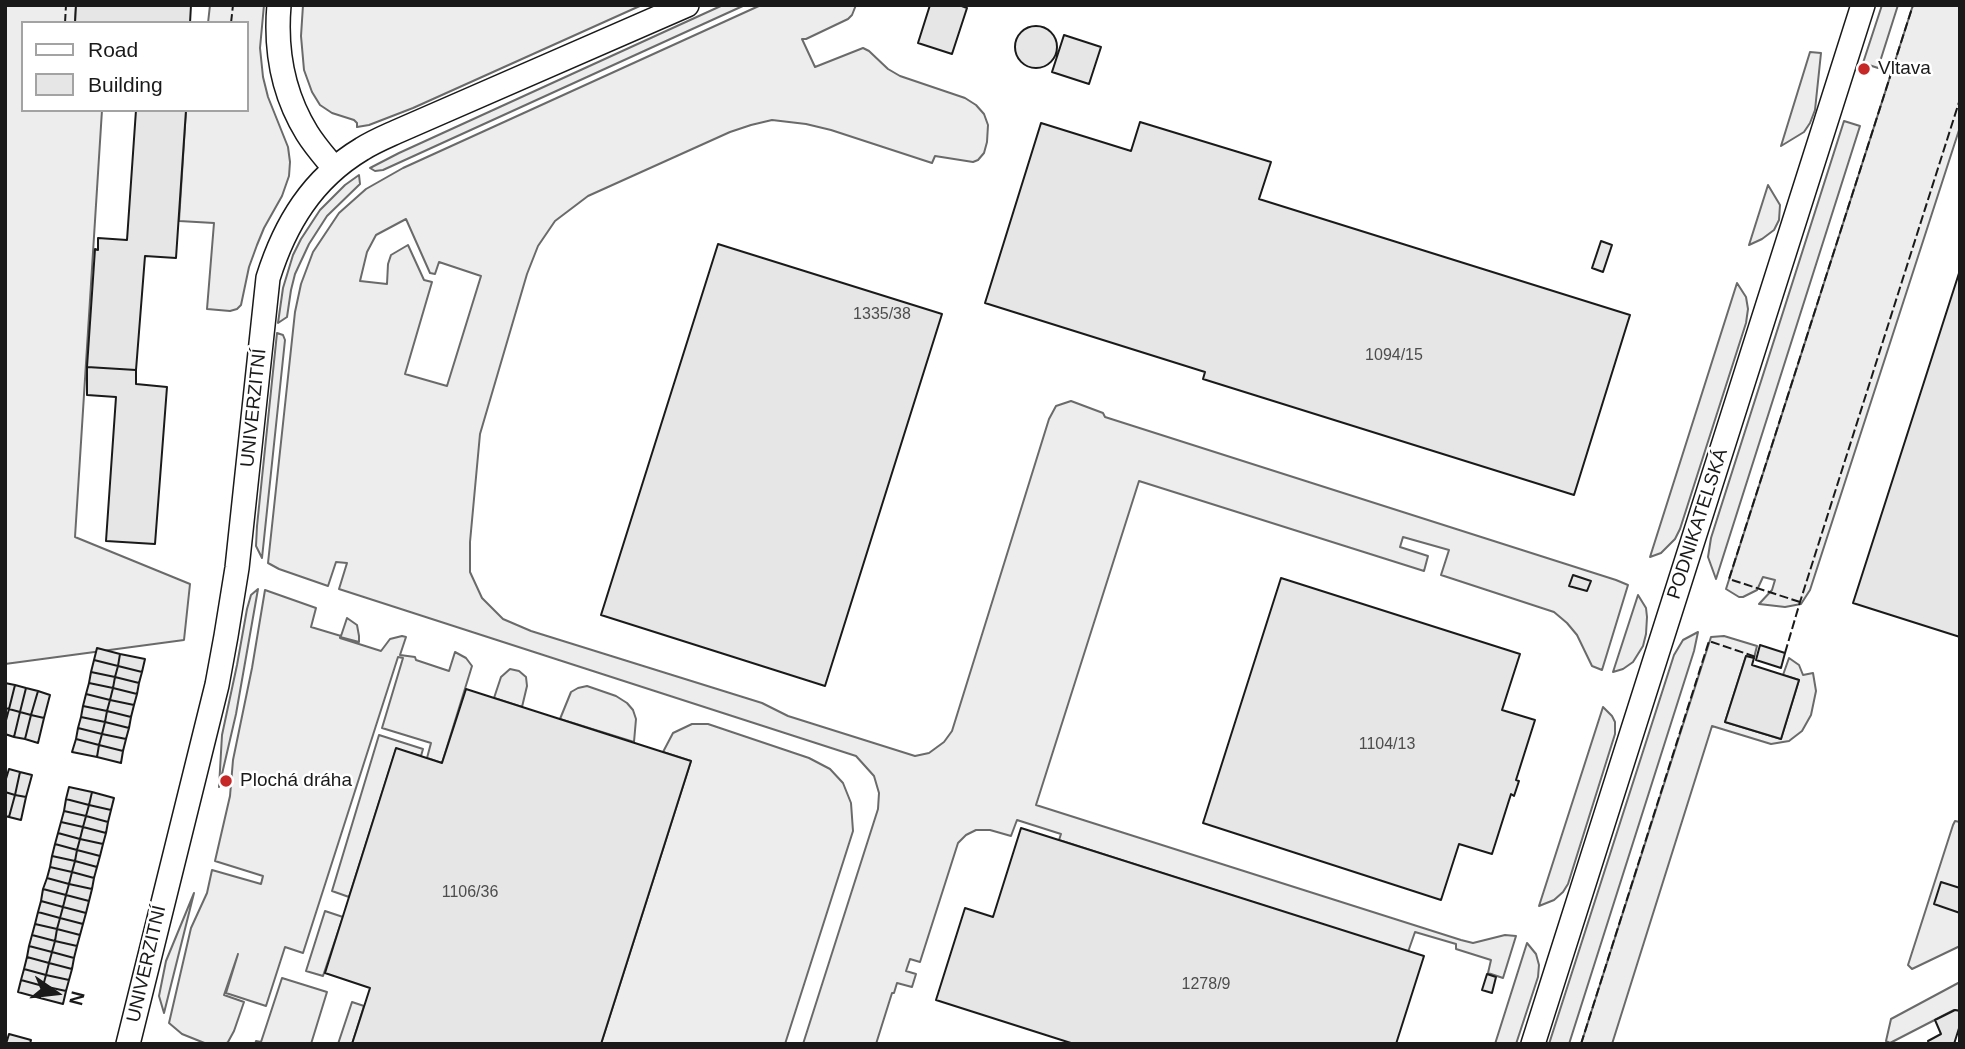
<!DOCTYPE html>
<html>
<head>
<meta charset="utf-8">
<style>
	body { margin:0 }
	#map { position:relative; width:1965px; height:1049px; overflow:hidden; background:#fff; font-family:Arial,sans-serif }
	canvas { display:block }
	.frame { position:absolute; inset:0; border:7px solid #1a1a1a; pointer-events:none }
	.legend { position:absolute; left:21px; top:21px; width:228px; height:91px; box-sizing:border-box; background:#fff; border:2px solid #a3a3a3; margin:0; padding:9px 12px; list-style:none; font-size:21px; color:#1a1a1a }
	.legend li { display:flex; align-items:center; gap:14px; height:35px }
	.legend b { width:35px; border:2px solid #a3a3a3 }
	.north { position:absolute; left:21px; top:958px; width:70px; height:70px; -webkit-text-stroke:5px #fff; paint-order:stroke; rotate:104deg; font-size:19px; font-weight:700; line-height:28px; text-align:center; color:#1a1a1a }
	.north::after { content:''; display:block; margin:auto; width:24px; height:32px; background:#1a1a1a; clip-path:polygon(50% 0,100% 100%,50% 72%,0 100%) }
</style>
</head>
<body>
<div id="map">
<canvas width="1965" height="1049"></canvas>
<div class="frame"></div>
<ul class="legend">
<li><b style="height:9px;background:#fff"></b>Road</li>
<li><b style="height:19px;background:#e6e6e6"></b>Building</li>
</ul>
<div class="north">N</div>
</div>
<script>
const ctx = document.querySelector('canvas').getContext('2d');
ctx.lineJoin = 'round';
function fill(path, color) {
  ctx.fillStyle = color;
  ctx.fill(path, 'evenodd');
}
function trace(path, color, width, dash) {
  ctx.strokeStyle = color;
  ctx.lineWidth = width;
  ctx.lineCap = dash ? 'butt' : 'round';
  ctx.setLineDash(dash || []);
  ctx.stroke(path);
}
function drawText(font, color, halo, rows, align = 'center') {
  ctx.font = font + ' Arial,sans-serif';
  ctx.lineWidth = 5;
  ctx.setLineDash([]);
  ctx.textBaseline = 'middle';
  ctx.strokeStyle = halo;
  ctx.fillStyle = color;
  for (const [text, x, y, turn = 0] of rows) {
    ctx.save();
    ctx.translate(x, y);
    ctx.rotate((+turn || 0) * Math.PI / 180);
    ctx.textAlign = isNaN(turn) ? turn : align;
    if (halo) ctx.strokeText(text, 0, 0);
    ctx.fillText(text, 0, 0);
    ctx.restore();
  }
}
const built = new Path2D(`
	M 5,5 L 76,5 L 75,23 L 23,23 L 23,110 L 102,110 L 75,537 L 190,584 L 184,640 L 5,664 Z
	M 210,5 L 264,5 L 260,48 L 263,77 L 268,97 L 288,147 L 290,162 L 289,176 L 282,196 L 264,228 L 257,245 L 249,267 L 241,305 L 237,309 L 230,311 L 207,309 L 214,223 L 179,221 L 186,110 L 247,110 L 247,23 L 208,23 Z
	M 303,5 L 642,5 L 413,108 L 369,125 L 357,127 L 357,123 L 354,120 L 332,113 L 320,105 L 312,92 L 304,70 L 301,36 Z
	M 723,5 L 745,5 L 383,170 L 375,171 L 370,168 L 399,153 Z
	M 761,5 L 856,5 L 852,15 L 848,19 L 806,39 L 802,39 L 815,67 L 863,48 L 869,51 L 888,69 L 900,76 L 965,98 L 976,105 L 984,114 L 988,125 L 987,142 L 984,153 L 978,160 L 973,162 L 935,156 L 932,163 L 831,130 L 806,124 L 772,120 L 751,125 L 730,132 L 588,196 L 555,221 L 538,246 L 527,274 L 480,434 L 470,542 L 470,572 L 482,598 L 503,619 L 531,631 L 762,703 L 788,716 L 915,756 L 929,753 L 944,742 L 952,731 L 1049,419 L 1056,406 L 1071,401 L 1103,413 L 1105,417 L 1616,580 L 1628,585 L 1602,670 L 1592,666 L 1577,635 L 1567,623 L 1554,612 L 1441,575 L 1449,550 L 1403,537 L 1400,547 L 1428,556 L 1424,571 L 1139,481 L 1036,805 L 1461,940 L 1473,943 L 1505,935 L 1516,936 L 1503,978 L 1488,973 L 1491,960 L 1456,949 L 1456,944 L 1415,932 L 1408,952 L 1059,840 L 1061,834 L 1017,820 L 1011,836 L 990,830 L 976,830 L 966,835 L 958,843 L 920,962 L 910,959 L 906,971 L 916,974 L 912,987 L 897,983 L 894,993 L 892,993 L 876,1044 L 803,1044 L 878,809 L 879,793 L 874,776 L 856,756 L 339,589 L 347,563 L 336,562 L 328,586 L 279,569 L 268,563 L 295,312 L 301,284 L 313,252 L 339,213 L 366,189 L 403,168 ZM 406,219 L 430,273 L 435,274 L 439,262 L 481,276 L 447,386 L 405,374 L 432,282 L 424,280 L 408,245 L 391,255 L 388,264 L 387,284 L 360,281 L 367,252 L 376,235 Z
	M 1882,5 L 1898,5 L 1878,68 L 1863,63 Z
	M 1913,5 L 1960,5 L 1960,127 L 1810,590 L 1801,604 L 1785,607 L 1759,604 L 1772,590 L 1775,580 L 1763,577 L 1757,590 L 1743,597 L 1739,597 L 1726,589 Z
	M 1810,52 L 1821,53 L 1815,110 L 1810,123 L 1804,132 L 1781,146 Z
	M 1844,121 L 1860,126 L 1716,579 L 1708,557 L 1711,538 Z
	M 359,175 L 360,184 L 327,216 L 309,244 L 295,274 L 291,290 L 287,317 L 278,323 L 283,288 L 293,255 L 301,239 L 320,210 L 345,185 Z
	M 1768,185 L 1780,205 L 1779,220 L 1774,230 L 1762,239 L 1749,245 Z
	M 1737,283 L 1746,297 L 1748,309 L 1746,323 L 1680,529 L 1675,539 L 1661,553 L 1650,557 Z
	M 277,333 L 283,335 L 285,340 L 262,558 L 256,546 L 257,526 Z
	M 258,589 L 236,714 L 219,787 L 222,735 L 237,665 L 247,609 L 251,595 Z
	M 265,590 L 316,608 L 311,627 L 341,636 L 347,618 L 357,625 L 359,636 L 359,642 L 340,637 L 340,638 L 381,651 L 390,639 L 402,636 L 406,637 L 400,655 L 415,657 L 416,660 L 449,671 L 455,652 L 466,658 L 472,666 L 442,763 L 427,758 L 431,743 L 382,728 L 403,658 L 398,657 L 303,953 L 285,947 L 266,1006 L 226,993 L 238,954 L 224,995 L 244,1002 L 234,1031 L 228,1042 L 225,1044 L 207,1044 L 182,1034 L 169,1023 L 191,928 L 207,893 L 212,870 L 261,884 L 263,876 L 215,861 L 230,796 L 233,760 L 252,668 Z
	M 1638,595 L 1646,608 L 1647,617 L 1646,634 L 1643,646 L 1633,662 L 1623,669 L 1613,672 Z
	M 1698,632 L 1694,651 L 1569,1044 L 1549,1044 L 1674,655 L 1683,640 Z
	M 1724,636 L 1757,646 L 1754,658 L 1746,656 L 1725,722 L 1781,739 L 1799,680 L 1783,675 L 1789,658 L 1799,665 L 1803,675 L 1813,673 L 1816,691 L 1811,715 L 1802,731 L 1789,741 L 1771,744 L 1712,726 L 1612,1044 L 1581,1044 L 1711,637 Z
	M 510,669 L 519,671 L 526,677 L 527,686 L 522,707 L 494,698 L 501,677 Z
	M 587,686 L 616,696 L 627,703 L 633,710 L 636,719 L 634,742 L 560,719 L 571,692 L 578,688 Z
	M 1603,707 L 1612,716 L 1615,722 L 1615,734 L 1568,884 L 1563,892 L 1554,900 L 1539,906 Z
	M 692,724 L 708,724 L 809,758 L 830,769 L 843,783 L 851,803 L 853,831 L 785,1044 L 601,1044 L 691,761 L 663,752 L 673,733 Z
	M 379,735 L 423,749 L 421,756 L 396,749 L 349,897 L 332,891 Z
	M 1955,821 L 1960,822 L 1960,946 L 1912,969 L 1908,965 L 1953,825 Z
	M 194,893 L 164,1013 L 159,996 L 166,961 Z
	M 325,911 L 343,917 L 323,976 L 306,971 Z
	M 1527,943 L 1536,954 L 1539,965 L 1538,977 L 1516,1044 L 1495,1044 Z
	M 282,978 L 327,992 L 311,1044 L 255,1044 L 256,1041 L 261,1042 Z
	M 1960,982 L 1960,1011 L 1954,1010 L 1890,1043 L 1886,1041 L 1891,1019 Z
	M 352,1002 L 364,1006 L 352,1044 L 338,1044 Z`);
const building = new Path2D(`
	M 76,5 L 191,5 L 190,23 L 75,23 Z
	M 930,5 L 959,5 L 967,8 L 952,54 L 918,43 Z
	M1015 47a21 21 0 1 1 42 0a21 21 0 1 1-42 0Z
	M 1064,35 L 1101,47 L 1089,84 L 1052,72 Z
	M 136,110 L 186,110 L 176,258 L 145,256 L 136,370 L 87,367 L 95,249 L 98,250 L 98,238 L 127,240 Z
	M 1140,122 L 1271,162 L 1259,199 L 1630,315 L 1574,495 L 1203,379 L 1205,372 L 985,303 L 1041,123 L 1131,151 Z
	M 1601,241 L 1612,245 L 1603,272 L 1592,268 Z
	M 718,244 L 942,314 L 825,686 L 601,615 Z
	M 1960,270 L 1960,637 L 1853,603 Z
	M 87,367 L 136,370 L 136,384 L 167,387 L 155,544 L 106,541 L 116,397 L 87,395 Z
	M 1573,575 L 1591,581 L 1587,591 L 1569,586 Z
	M 1281,578 L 1520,654 L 1502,710 L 1535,720 L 1516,780 L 1519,781 L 1514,796 L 1511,794 L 1492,854 L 1459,844 L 1441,900 L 1203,823 Z
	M 1760,645 L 1785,653 L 1781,668 L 1756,660 Z
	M 97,648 L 120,654 L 118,666 L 94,660 Z
	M 120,654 L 145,659 L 142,672 L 118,666 Z
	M 1746,656 L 1754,658 L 1752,665 L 1799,680 L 1781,739 L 1725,722 Z
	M 94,660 L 118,666 L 115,677 L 91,672 Z
	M 118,666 L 142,672 L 139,683 L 115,677 Z
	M 91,672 L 115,677 L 113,688 L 89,683 Z
	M 115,677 L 139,683 L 137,694 L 113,688 Z
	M 5,683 L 15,685 L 9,709 L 5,708 Z
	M 89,683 L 113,688 L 110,700 L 86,694 Z
	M 15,685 L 26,688 L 20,712 L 9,709 Z
	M 26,688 L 38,691 L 31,715 L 20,712 Z
	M 113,688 L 137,694 L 134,705 L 110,700 Z
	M 466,689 L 691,761 L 601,1044 L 352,1044 L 370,988 L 325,973 L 396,748 L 442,763 Z
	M 38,691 L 50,695 L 44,718 L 31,715 Z
	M 86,694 L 110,700 L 107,711 L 83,706 Z
	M 110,700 L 134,705 L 131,717 L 107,711 Z
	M 83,706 L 107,711 L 105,722 L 81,717 Z
	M 9,709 L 20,712 L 14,737 L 5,734 L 5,724 Z
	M 107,711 L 131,717 L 129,728 L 105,722 Z
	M 20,712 L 31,715 L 25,739 L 14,737 Z
	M 31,715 L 44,718 L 38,743 L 25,739 Z
	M 81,717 L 105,722 L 102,734 L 78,728 Z
	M 105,722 L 129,728 L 126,739 L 102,734 Z
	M 78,728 L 102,734 L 99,745 L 76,739 Z
	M 102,734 L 126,739 L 123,751 L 99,745 Z
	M 76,739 L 99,745 L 97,757 L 72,752 Z
	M 99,745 L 123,751 L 121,763 L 97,757 Z
	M 9,769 L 20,772 L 15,795 L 5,792 L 5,782 Z
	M 20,772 L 32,775 L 26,797 L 15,795 Z
	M 69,787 L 92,792 L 89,805 L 66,799 Z
	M 5,792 L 15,795 L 9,817 L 5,816 Z
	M 92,792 L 114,798 L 111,810 L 89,805 Z
	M 15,795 L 26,797 L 21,820 L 9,817 Z
	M 66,799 L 89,805 L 86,816 L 64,811 Z
	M 89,805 L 111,810 L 108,822 L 86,816 Z
	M 64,811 L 86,816 L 83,827 L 61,822 Z
	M 86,816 L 108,822 L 106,833 L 83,827 Z
	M 61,822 L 83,827 L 80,839 L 58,833 Z
	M 83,827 L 106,833 L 103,844 L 80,839 Z
	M 1021,828 L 1424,956 L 1396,1044 L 1074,1044 L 936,1000 L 965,908 L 993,917 Z
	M 58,833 L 80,839 L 77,850 L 55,844 Z
	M 80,839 L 103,844 L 100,856 L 77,850 Z
	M 55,844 L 77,850 L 75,861 L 52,856 Z
	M 77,850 L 100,856 L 97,867 L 75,861 Z
	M 52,856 L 75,861 L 72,872 L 50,867 Z
	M 75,861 L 97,867 L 94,878 L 72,872 Z
	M 50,867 L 72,872 L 69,884 L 47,878 Z
	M 72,872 L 94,878 L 92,889 L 69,884 Z
	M 47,878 L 69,884 L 66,895 L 43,889 Z
	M 1941,882 L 1960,888 L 1960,913 L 1934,904 Z
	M 69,884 L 92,889 L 89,901 L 66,895 Z
	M 43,889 L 66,895 L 63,907 L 41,901 Z
	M 66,895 L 89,901 L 86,913 L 63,907 Z
	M 41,901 L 63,907 L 60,918 L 38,912 Z
	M 63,907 L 86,913 L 83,924 L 60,918 Z
	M 38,912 L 60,918 L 57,929 L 35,924 Z
	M 60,918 L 83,924 L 80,935 L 57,929 Z
	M 35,924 L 57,929 L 55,941 L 32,935 Z
	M 57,929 L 80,935 L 77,946 L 55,941 Z
	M 32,935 L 55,941 L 52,952 L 29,946 Z
	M 55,941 L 77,946 L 74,958 L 52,952 Z
	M 29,946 L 52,952 L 49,963 L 27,957 Z
	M 52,952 L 74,958 L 72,969 L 49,963 Z
	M 27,957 L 49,963 L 46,975 L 24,969 Z
	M 49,963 L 72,969 L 69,980 L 46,975 Z
	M 24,969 L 46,975 L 43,986 L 21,980 Z
	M 1487,974 L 1496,977 L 1492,993 L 1482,990 Z
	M 46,975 L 69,980 L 66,991 L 43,986 Z
	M 21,980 L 43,986 L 40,998 L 18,992 Z
	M 43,986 L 66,991 L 63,1004 L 40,998 Z
	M 1955,1010 L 1960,1011 L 1960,1025 L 1954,1044 L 1929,1044 L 1928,1041 L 1941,1034 L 1935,1020 Z
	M 9,1034 L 31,1040 L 30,1044 L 6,1044 Z`);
const minor = new Path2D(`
	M 279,5 C 275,51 283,94 307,133 C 315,146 325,157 334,168
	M 128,1044 L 217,685 L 226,636 L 237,568 L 268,278 C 285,224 312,179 362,149 C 373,142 385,137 396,132 L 687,5
	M 1533,1044 L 1863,5`);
const fence = new Path2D(`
	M 65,23 L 66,5
	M 231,23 L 233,5
	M 1800,602 L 1729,579 L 1913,5
	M 1785,653 L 1800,602 L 1960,99
	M 1581,1044 L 1709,641 L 1756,657`);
const markers = [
	[1864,69,7,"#c62828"],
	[226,781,7,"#c62828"]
];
const numberNames = [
	["1335/38",882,315],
	["1094/15",1394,356],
	["1104/13",1387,745],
	["1106/36",470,893],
	["1278/9",1206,985]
];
const poiNames = [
	["Vltava",1878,69],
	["Plochá dráha",240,781]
];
const streetNames = [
	["UNIVERZITNÍ",254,408,-84],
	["PODNIKATELSKÁ",1698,524,-72],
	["UNIVERZITNÍ",147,964,-77]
];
fill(built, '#ededed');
trace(built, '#6a6a6a', 2);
fill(building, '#e6e6e6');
trace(building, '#1a1a1a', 2);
trace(minor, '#1a1a1a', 26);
trace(minor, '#fff', 23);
trace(fence, '#1a1a1a', 2, [9, 3.5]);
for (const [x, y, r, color] of markers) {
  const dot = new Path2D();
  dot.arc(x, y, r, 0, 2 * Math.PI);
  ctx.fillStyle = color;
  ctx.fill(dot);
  trace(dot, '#fff', 2.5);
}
drawText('16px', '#4d4d4d', null, numberNames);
drawText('19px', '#1a1a1a', '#fff', poiNames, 'left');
drawText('19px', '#1a1a1a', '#fff', streetNames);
</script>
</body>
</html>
